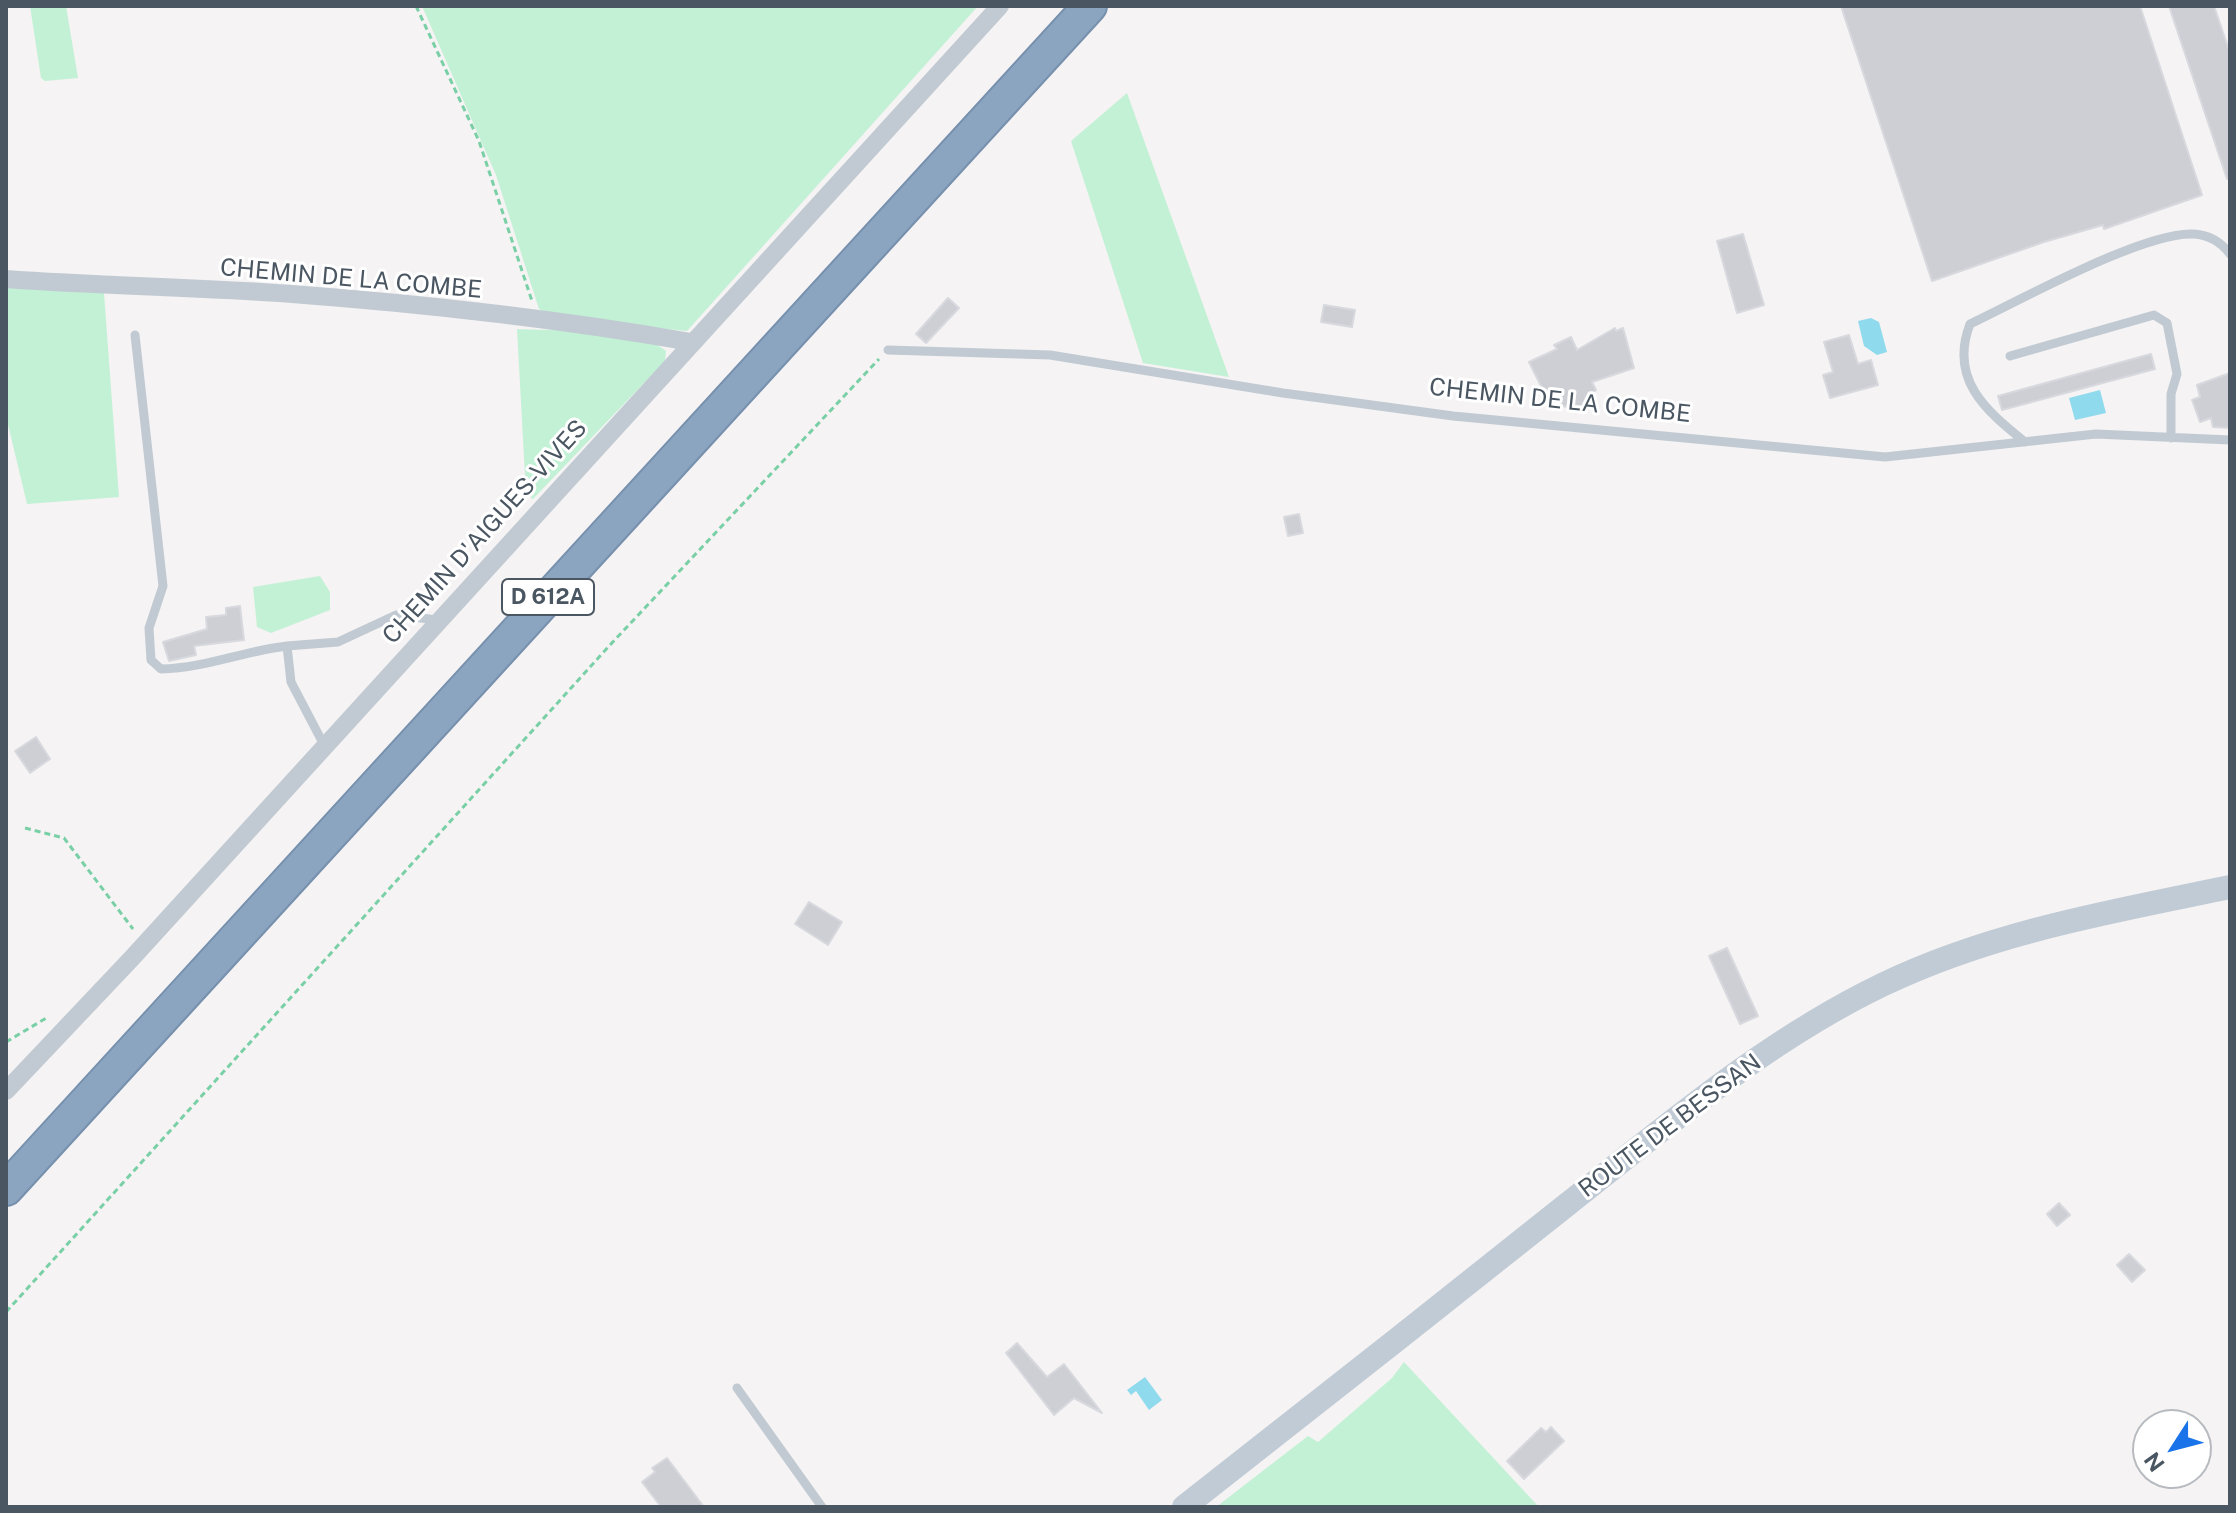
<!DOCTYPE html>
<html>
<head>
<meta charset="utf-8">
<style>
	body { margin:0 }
	#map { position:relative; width:2236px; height:1513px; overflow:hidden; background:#f5f3f3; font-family:"Public Sans",sans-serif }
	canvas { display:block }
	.frame { position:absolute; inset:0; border:8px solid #4a5661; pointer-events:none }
	.north { position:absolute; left:2132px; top:1409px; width:80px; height:80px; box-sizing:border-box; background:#fff; border:2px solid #b7bbc0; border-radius:50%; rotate:234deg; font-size:22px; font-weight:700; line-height:32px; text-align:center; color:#4a5661 }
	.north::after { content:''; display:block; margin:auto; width:28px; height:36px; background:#1a73e8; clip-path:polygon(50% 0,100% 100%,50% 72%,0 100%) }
</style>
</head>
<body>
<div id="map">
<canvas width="2236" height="1513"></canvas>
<div class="frame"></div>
<div class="north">N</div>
</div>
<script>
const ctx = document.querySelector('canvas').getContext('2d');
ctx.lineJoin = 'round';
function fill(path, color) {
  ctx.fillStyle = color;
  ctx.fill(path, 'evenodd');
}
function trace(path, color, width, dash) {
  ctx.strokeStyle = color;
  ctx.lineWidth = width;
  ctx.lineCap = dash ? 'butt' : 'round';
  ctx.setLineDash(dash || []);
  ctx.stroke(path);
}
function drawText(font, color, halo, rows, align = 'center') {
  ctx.font = font + ' "Public Sans",sans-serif';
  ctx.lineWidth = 6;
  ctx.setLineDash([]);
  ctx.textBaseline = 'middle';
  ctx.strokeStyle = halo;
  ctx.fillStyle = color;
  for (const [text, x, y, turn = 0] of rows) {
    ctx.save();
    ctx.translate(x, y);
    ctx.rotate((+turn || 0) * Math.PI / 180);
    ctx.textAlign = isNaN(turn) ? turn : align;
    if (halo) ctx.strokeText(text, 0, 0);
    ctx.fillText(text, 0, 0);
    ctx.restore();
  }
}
const green = new Path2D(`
	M 30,6 L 66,6 L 78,78 L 45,81 L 41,78 Z
	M 422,6 L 978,6 L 687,331 L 557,319 L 539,309 L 496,175 Z
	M 1127,93 L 1229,377 L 1143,363 L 1071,141 Z
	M 6,286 L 104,293 L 119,497 L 27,504 L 6,416 Z
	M 517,329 C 555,331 638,327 666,351 L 665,361 L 533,499 L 526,494 Z
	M 320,576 L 330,592 L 330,610 L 271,633 L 257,627 L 253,587 Z
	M 1404,1362 L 1539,1507 L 1216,1507 L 1308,1436 L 1318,1442 L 1392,1378 Z`);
const water = new Path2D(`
	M 1871,318 L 1879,322 L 1887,352 L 1877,355 L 1864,346 L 1858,321 Z
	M 2100,390 L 2106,413 L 2075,420 L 2069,398 Z
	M 1145,1377 L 1162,1400 L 1149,1410 L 1136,1391 L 1131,1395 L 1127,1390 Z`);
const building = new Path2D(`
	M 1841,6 L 2140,6 L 2202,195 L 2104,229 L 2103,225 L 2044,242 L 1932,281 Z
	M 2169,6 L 2214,6 L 2230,53 L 2230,179 L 2227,179 Z
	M 1743,234 L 1764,305 L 1737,313 L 1717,241 Z
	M 948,298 L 959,308 L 926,343 L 916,334 Z
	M 1324,305 L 1355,310 L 1352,327 L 1321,322 Z
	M 1615,328 L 1616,331 L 1623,328 L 1634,368 L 1592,382 L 1596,390 L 1591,394 L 1596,406 L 1586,410 L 1550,404 L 1529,362 L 1557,349 L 1554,345 L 1571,337 L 1577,350 Z
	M 1849,335 L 1858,364 L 1871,360 L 1878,385 L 1830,398 L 1823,375 L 1833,372 L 1824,342 Z
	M 2151,354 L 2155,369 L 2002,410 L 1998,396 Z
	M 2230,373 L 2230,428 L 2213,427 L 2211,418 L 2200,422 L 2192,400 L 2200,397 L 2197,385 Z
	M 1299,514 L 1303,533 L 1288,536 L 1284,517 Z
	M 240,606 L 244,640 L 194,646 L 196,655 L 169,661 L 163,642 L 207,629 L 206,617 L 226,615 L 226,608 Z
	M 36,737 L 50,759 L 30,773 L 15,751 Z
	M 809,902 L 842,922 L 828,945 L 795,924 Z
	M 1727,948 L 1758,1016 L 1740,1024 L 1709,956 Z
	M 2059,1203 L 2070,1215 L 2057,1226 L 2047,1214 Z
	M 2129,1254 L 2145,1270 L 2132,1282 L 2117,1265 Z
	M 1017,1343 L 1047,1377 L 1064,1364 L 1102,1413 L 1074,1398 L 1054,1415 L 1006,1353 Z
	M 1551,1427 L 1564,1441 L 1524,1479 L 1507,1461 L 1541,1428 L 1546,1432 Z
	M 667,1458 L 704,1507 L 661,1507 L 642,1482 L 655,1472 L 652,1468 Z`);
const path = new Path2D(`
	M 416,6 L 479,141 L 532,301
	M 25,828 L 64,838 L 133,929
	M 6,1042 L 48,1017
	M 6,1312 L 610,645 L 879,359`);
const lane = new Path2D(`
	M 135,335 L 163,586 L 149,628 L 151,660 L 161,669 C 205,668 244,651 287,646 L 291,682 L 324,745
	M 888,350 L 1050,355 L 1283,393 L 1453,416 L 1885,457 L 2096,434 L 2230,440
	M 2010,356 L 2154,315 L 2167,323 L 2177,374 L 2171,394 L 2171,438
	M 2025,442 C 1985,410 1949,379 1970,324 C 2019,301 2144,231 2194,234 C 2209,235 2221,242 2230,254
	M 287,646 L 338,642 L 396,615 L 437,620
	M 737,1388 L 822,1507`);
const street = new Path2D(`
	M 6,279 C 101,286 197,287 292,294 C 425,304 559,319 691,342
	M 6,1091 L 132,958 L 1000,6`);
const secondary = new Path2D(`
	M 1184,1507 C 1313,1406 1441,1305 1569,1203 C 1669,1124 1769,1039 1884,984 C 1992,932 2114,911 2230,887`);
const highway = new Path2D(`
	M 6,1189 L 1090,6`);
const shields = [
	[548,597,92]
];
const shieldNames = [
	["D 612A",548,597]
];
const streetNames = [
	["CHEMIN DE LA COMBE",351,279,5],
	["CHEMIN DE LA COMBE",1560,401,6],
	["CHEMIN D'AIGUES-VIVES",485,532,-48],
	["ROUTE DE BESSAN",1670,1126,-37]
];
fill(green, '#c3f1d5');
fill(water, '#90daee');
fill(building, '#cdcfd5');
trace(building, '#d7d9de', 2);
trace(highway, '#7690ad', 36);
trace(path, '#7ad0a6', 3, [6, 4]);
trace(lane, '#c1cad2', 9);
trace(street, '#c1cad2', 18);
trace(secondary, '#c1cbd6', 24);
trace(highway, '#8ba5c1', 32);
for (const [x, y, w] of shields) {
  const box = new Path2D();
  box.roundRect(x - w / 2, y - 18, w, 36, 6);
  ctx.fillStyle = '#fff';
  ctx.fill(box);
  trace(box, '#4a5661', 2);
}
drawText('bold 22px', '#4a5661', null, shieldNames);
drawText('24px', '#4a5661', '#fff', streetNames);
</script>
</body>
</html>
